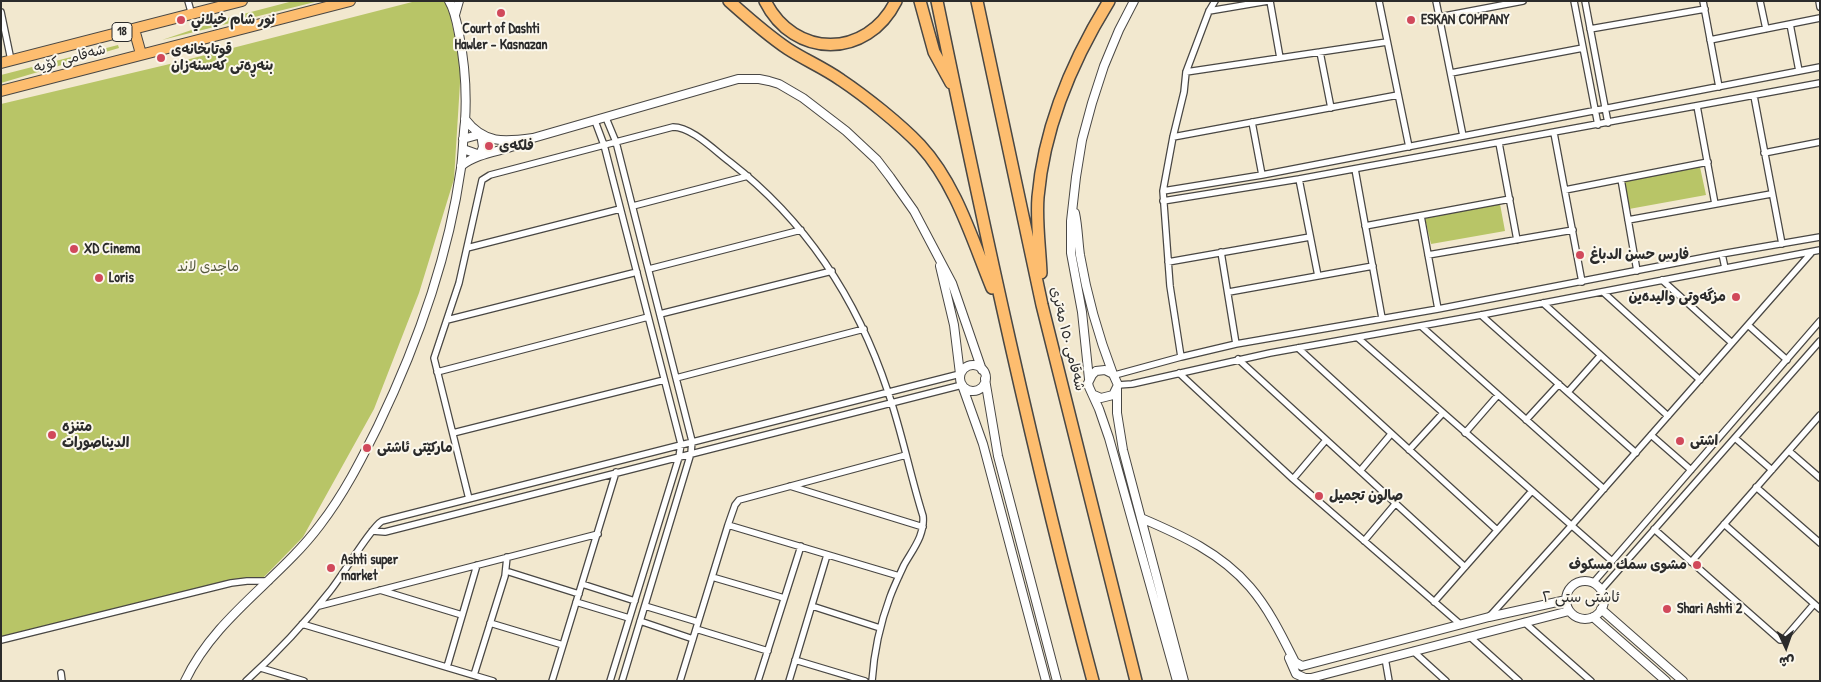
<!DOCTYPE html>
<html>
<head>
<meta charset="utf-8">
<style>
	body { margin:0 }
	#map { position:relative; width:1821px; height:682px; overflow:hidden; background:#f2e8cf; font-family:"Patrick Hand","Playpen Sans Arabic",sans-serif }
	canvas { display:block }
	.frame { position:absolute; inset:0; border:2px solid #2b2b2b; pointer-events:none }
	.north { position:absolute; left:1761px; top:622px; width:50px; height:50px; -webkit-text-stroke:4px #fbf7ec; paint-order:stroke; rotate:177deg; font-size:14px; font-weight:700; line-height:20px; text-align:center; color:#2b2b2b }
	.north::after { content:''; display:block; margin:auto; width:18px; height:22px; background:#2b2b2b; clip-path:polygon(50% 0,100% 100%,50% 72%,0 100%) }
</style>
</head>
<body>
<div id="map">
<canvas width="1821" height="682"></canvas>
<div class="frame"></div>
<div class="north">ش</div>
</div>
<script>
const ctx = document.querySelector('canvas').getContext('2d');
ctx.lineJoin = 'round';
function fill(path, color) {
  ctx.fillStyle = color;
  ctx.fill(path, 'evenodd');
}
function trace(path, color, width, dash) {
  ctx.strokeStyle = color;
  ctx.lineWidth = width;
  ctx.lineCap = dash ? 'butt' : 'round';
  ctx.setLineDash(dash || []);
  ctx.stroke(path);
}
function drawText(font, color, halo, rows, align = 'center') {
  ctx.font = font + ' "Patrick Hand","Playpen Sans Arabic",sans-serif';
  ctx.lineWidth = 4;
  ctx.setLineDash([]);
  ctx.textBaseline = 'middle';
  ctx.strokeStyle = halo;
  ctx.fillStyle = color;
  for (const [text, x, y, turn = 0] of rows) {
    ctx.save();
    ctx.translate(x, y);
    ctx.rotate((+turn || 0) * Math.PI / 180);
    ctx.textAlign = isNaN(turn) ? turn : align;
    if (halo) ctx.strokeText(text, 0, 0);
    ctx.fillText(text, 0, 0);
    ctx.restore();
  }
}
const green = new Path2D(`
	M 293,1 L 319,1 L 162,40 L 224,19 Z
	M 416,1 L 442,1 L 448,4 L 461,67 L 454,179 L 419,293 L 374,409 L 303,537 L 264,577 L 1,638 L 1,104 L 174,63 Z
	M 118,45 L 119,48 L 1,83 L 1,75 Z
	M 1700,167 L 1706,195 L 1629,209 L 1624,181 Z
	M 1500,204 L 1505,231 L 1431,244 L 1425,218 Z`);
const minor = new Path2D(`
	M 188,1 L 192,15
	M 1270,1 L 1280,58
	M 1379,1 L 1409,147
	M 1436,1 L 1463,136
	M 1574,1 L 1598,125
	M 1585,1 L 1608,123
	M 1703,1 L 1719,87
	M 1760,1 L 1766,29
	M 1819,1 L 1820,7
	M 1209,11 L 1268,1
	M 1,12 L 11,60
	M 1439,17 L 1523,1
	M 1790,24 L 1799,71
	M 1590,29 L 1705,9
	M 1710,40 L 1820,18
	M 1320,52 L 1331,108
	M 1186,72 L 1387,42
	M 1451,73 L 1583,48
	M 1754,96 L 1782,244
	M 1697,106 L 1715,204
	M 606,118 L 616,142 L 692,441 L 691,453 L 622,681
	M 595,121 L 604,145 L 681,444 L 679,457 L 610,681
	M 1252,122 L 1262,175
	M 1554,133 L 1582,282
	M 1173,137 L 1398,95
	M 1499,143 L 1517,240
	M 1764,153 L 1820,142
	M 1355,169 L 1382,318
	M 1299,179 L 1318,276
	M 1621,179 L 1637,271
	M 1565,190 L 1708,162
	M 1163,191 L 1262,175 L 1820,67
	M 1163,201 L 1299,179 L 1820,83
	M 633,206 L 748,176
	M 1421,216 L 1438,309
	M 1628,220 L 1771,194
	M 1365,226 L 1510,199
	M 467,248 L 620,209
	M 1221,252 L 1236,344
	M 1722,254 L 1725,268
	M 1428,255 L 1573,230
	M 1168,262 L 1310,237
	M 649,269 L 801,230
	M 1662,280 L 1732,343
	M 1229,292 L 1373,266
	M 1603,292 L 1700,380
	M 1543,303 L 1668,416
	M 660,314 L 832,271
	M 1481,315 L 1636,453
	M 447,320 L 637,272
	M 1748,325 L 1787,360
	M 1421,326 L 1604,489
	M 1358,338 L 1612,561
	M 1298,348 L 1497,530
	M 1181,357 L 1170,286 L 1163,191 L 1173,137 L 1184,92 L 1186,72 L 1209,11 L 1215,1
	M 1238,359 L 1465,567
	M 437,372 L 648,317
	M 1179,373 L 1293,479 L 1460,624
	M 1115,375 L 1181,357 L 1236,344 L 1438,309 L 1727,253 L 1820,237
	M 676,378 L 864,329
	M 1118,385 L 1132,384 L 1270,353 L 1481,315 L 1820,250
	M 1568,392 L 1600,356
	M 1526,420 L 1559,384
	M 453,433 L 664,380
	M 1465,433 L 1498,395
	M 1651,435 L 1691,470
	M 1735,438 L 1772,470
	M 1409,450 L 1443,413
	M 1789,451 L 1820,478
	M 1360,471 L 1391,434
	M 1293,479 L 1326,440
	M 790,486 L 923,527
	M 1756,487 L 1820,543
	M 469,499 L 434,358 L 459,283 L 482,180 L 490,175 L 673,127 C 692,127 715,151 730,162 C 806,221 858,301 888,392 C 902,432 910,475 923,516 C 925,535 913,549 904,565 C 899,576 894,586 890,597 C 880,624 874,652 872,681
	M 1724,524 L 1820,609
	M 728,525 L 899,576
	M 1654,529 L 1780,640 L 1784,639 L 1814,604
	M 372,531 L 385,532 L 962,385
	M 1364,541 L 1396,503
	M 1691,562 L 1820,415
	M 506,571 L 579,594
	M 712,577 L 784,598
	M 1593,583 L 1820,321
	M 582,584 L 635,601
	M 380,590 L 462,615
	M 1601,590 L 1820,341
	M 576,602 L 629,618
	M 1434,602 L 1531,492
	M 319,606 L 598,534
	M 645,606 L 698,622
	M 812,606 L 880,628
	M 1489,617 L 1572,525 L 1812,252
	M 640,621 L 693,639
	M 1524,622 L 1591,681
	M 490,623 L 563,645
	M 302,624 L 493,681
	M 696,629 L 768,651
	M 1469,636 L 1519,681
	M 1,640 L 231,583 L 247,581 L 269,581
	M 1413,651 L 1446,681
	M 1385,658 L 1389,681
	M 795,660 L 865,681
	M 447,667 L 477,565
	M 261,668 L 304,681
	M 61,673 L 62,681
	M 474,675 L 505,576 L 507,557
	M 246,681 C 276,654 305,623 330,591 C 341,578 371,527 382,521 L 960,374
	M 552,681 L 616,472
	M 680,681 L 728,525 L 735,505 L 739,500 L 906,455
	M 758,681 L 801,546
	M 789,681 L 827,555`);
const tertiary = new Path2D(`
	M 455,15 L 459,1
	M 465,119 C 484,144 504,142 533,138 L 738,79 L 759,79 L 769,81 L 779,84 L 803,98 L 846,131 L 877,160 L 890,177 L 914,211 L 952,283 L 982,370
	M 463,149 L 480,155 L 483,147 L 481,134 L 463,139
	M 461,166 C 480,151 505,152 527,141
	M 1075,213 C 1078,227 1078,241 1080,255 C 1087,296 1098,335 1113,374
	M 940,266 L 954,325 L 960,374
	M960 378a13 13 0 1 1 26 0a13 13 0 1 1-26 0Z
	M 985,379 L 998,456 L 1057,681
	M 1089,379 L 1082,312 L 1071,253 L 1071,221 L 1076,177 L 1082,140 L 1092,103 L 1104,66 L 1119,30 L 1134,1
	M 962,385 L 983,444 L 1046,681
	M 1117,389 L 1117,413 L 1123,450 L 1184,681
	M 1094,395 L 1101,398 L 1113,395 L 1118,385 L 1113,374 L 1105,370 L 1096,371 L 1092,375 L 1088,383 L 1089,387 L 1099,409 L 1109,438 L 1177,681
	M 1141,518 C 1181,535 1221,553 1250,587 C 1269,609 1282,636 1295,662 L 1302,666 L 1489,617 L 1566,600
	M1566 600a19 19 0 1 1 38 0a19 19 0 1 1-38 0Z
	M 1601,609 L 1683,681
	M 1593,617 L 1666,681
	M 1289,658 L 1296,674 L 1305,678 L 1311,678 L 1569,611
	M 185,681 C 215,617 279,580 320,525 C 344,494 361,460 378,426 C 418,343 448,259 461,168 C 463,152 463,137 465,122 C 467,91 465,64 459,34 C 457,23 455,11 449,1`);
const trunk = new Path2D(`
	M 134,29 L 141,54
	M 1,63 L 242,1
	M 1,91 L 350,1`);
const motorway = new Path2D(`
	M 729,1 C 748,18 767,35 788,49 C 805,60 824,68 841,80 C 865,96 900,124 920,145 C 956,184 972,239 992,288
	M 765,1 C 794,59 867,59 896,1
	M 920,1 L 934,52 L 951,83
	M 937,1 C 984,229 1033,456 1093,681
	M 977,1 L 1042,305 L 1136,681
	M 1041,273 C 1040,248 1036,222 1038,197 C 1044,127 1072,61 1109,1`);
const markers = [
	[501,13,5,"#d1495b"],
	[181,20,5,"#d1495b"],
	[1411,20,5,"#d1495b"],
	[161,58,5,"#d1495b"],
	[489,146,5,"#d1495b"],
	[74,249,5,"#d1495b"],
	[1580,255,5,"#d1495b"],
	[99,278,5,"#d1495b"],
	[1736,297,5,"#d1495b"],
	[52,435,5,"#d1495b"],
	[1680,441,5,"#d1495b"],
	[367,448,5,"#d1495b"],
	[1319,496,5,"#d1495b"],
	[1697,565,5,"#d1495b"],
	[331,568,5,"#d1495b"],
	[1667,609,5,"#d1495b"]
];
const shields = [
	[122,32,20]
];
const shieldNames = [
	["18",122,32]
];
const poiNames = [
	["نور شام خيلاني",191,20],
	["ESKAN COMPANY",1421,20],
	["Court of Dashti",501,29,"center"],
	["Hawler - Kasnazan",501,45,"center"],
	["قوتابخانەی",171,50],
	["بنەڕەتی کەسنەزان",171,66],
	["فلکەی",499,146],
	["XD Cinema",84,249],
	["فارس حسن الدباغ",1590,255],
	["Loris",109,278],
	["مزگەوتی والیدەین",1726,297,"right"],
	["متنزه",62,427],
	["الديناصورات",62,443],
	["اشتی",1690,441],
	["مارکێتی ئاشتی",377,448],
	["صالون تجميل",1329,496],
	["Ashti super",341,560],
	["market",341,576],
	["مشوى سمك مسكوف",1687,565,"right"],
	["Shari Ashti 2",1677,609]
];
const streetNames = [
	["شەقامی کۆیە",70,59,-15],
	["شەقامی ١٥٠ مەتری",1067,339,76]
];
const parkNames = [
	["ماجدی لاند",208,267]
];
const neighbourhoodNames = [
	["ئاشتی ستی ٢",1581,598]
];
fill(green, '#b8c567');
trace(minor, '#494744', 8);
trace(tertiary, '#494744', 10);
trace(trunk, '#494744', 12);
trace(motorway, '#494744', 14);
trace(minor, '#fff', 5.5);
trace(tertiary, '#fff', 8);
trace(trunk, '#fdbd6f', 10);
trace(motorway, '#fdbd6f', 11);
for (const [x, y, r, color] of markers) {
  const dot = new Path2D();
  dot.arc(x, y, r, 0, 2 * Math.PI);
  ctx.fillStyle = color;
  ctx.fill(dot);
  trace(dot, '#fbf7ec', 2);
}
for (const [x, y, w] of shields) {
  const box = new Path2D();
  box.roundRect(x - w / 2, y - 9.5, w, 19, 4);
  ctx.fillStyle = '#fbf7ec';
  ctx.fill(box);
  trace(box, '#2b2b2b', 1);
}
drawText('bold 12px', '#2b2b2b', null, shieldNames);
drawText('bold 14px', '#2b2b2b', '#fbf7ec', poiNames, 'left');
drawText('14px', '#2b2b2b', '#fbf7ec', streetNames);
drawText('14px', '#55593d', '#fbf7ec', parkNames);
drawText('15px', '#2b2b2b', '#fbf7ec', neighbourhoodNames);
</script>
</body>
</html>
